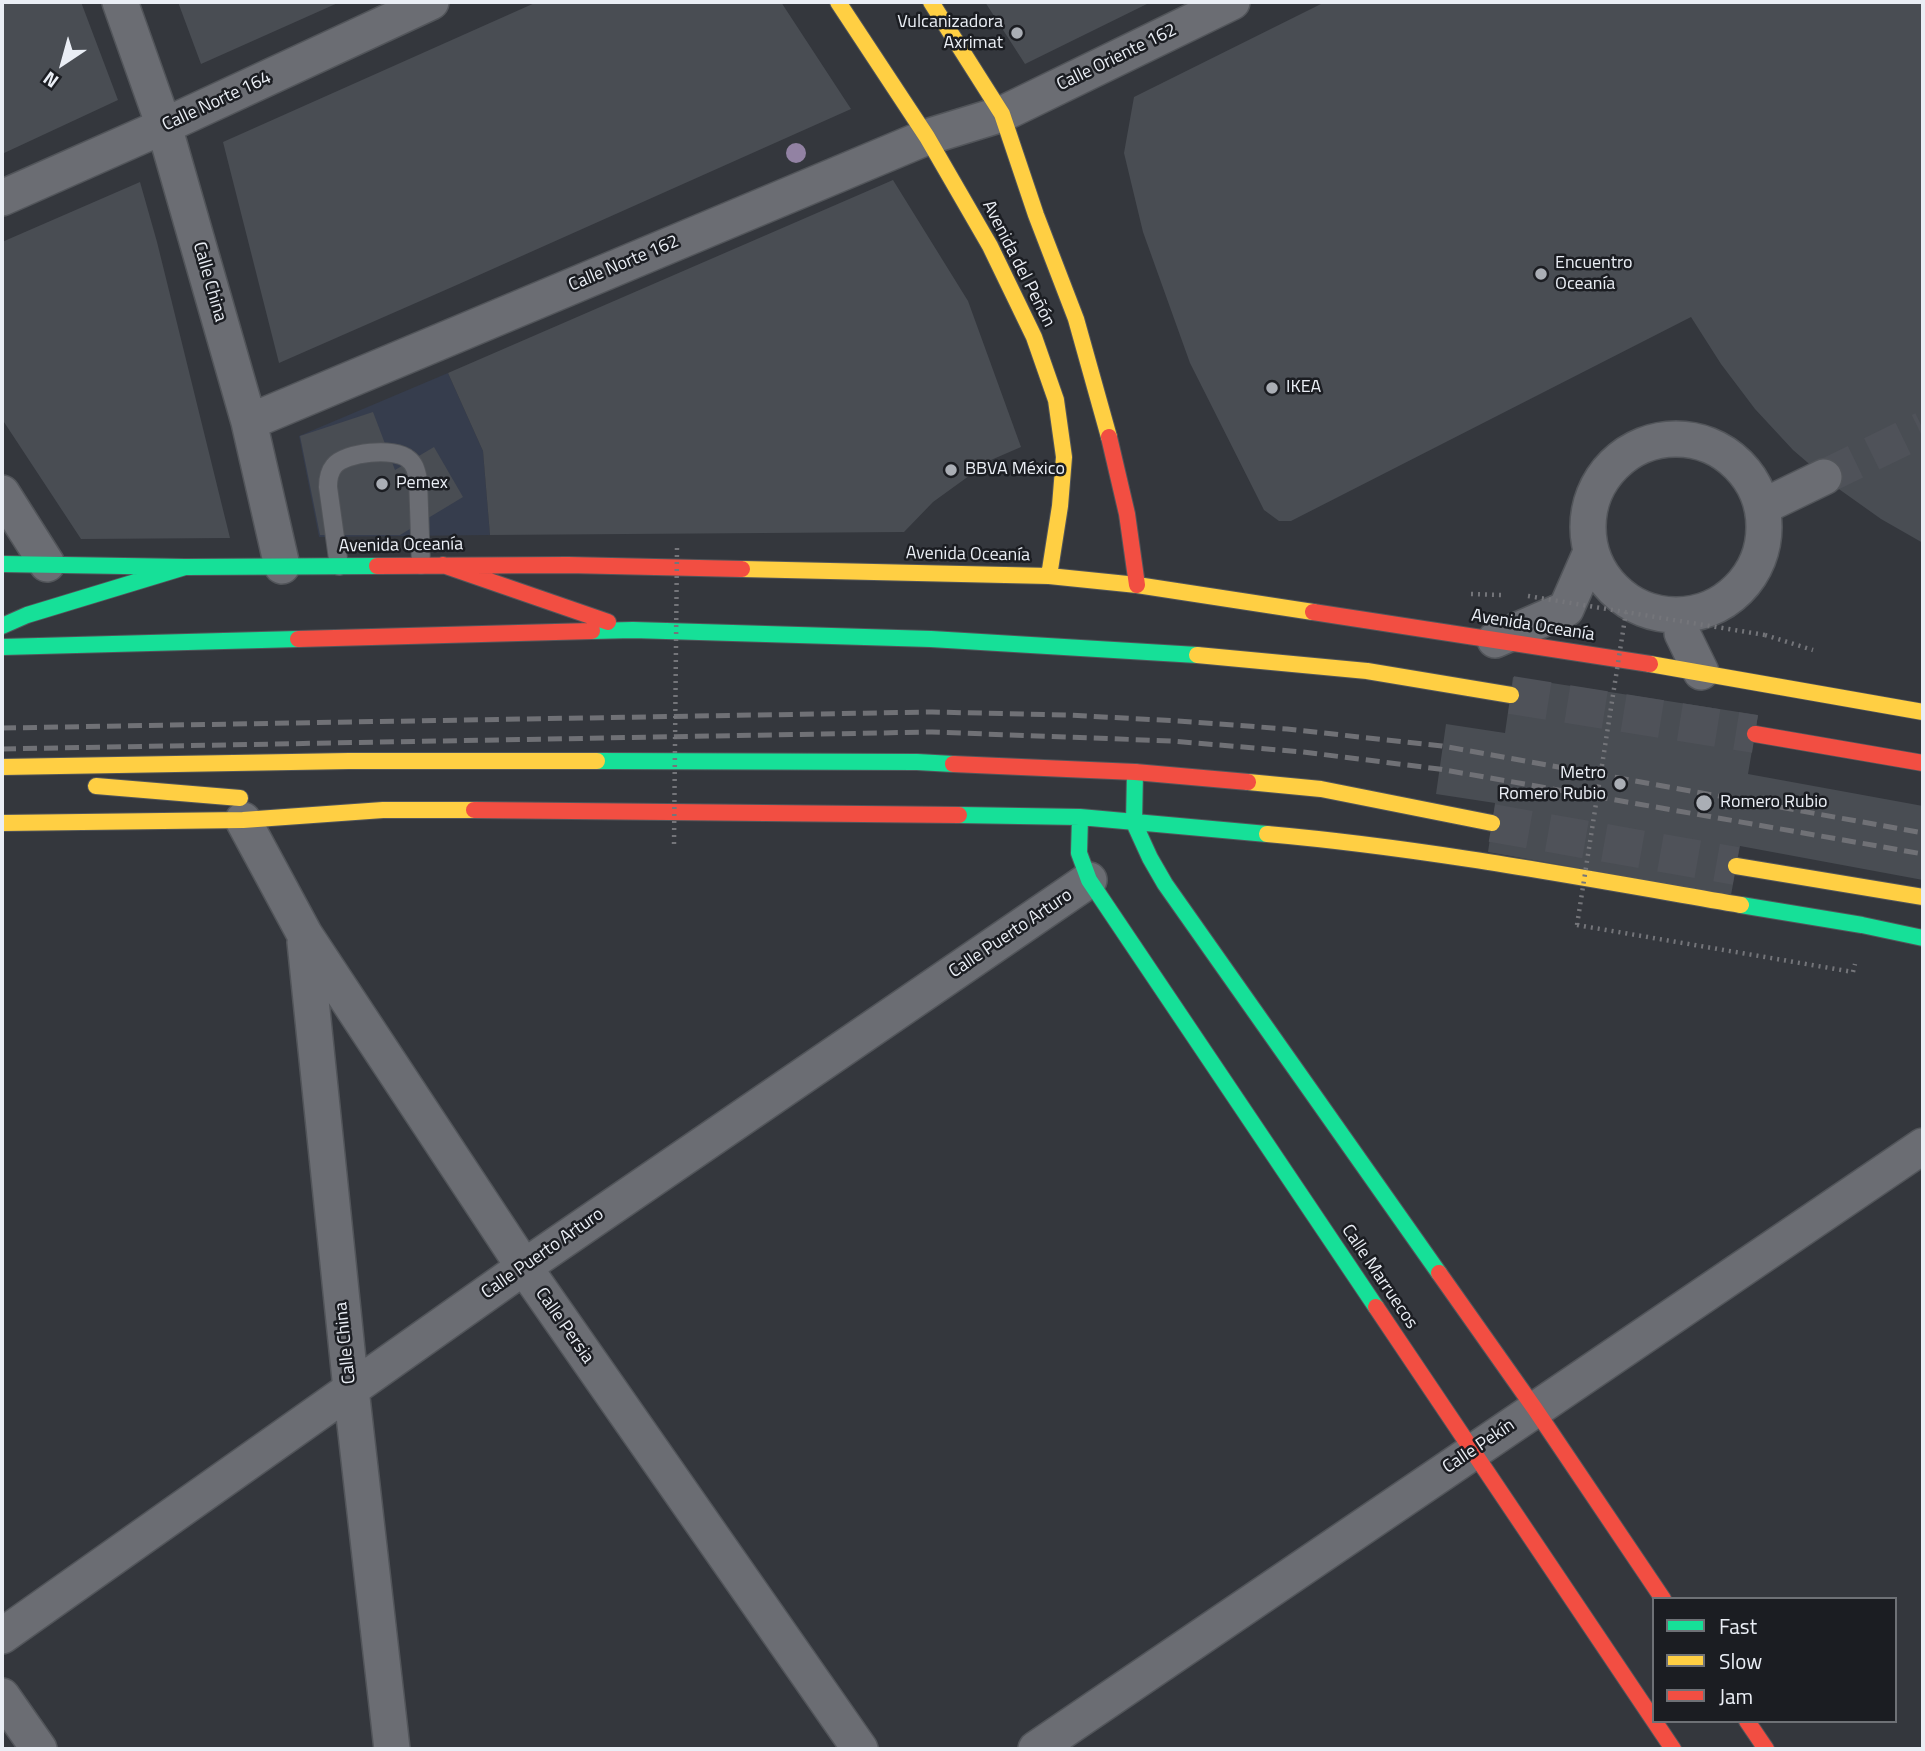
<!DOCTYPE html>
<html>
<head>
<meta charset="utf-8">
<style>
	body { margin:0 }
	#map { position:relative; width:1925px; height:1751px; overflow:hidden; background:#34373d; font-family:"Titillium Web",sans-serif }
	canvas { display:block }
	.frame { position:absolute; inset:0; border:4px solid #eaeef5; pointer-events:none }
	.legend { position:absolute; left:1652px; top:1597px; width:245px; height:126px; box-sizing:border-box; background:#1b1d22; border:2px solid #6e7176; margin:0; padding:9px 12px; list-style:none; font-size:21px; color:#eaeef5 }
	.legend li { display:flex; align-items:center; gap:14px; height:35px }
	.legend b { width:35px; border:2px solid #6e7176 }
	.north { position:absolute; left:28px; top:28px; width:70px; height:70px; -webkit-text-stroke:5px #1b1d22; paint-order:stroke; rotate:216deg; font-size:19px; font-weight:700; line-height:28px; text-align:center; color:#eaeef5 }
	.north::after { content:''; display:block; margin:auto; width:24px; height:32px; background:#eaeef5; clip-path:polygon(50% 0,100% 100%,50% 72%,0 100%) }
</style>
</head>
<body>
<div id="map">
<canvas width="1925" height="1751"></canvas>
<div class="frame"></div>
<ul class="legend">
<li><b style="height:9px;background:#16e098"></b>Fast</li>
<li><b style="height:9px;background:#ffcf43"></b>Slow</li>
<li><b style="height:9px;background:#f24e42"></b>Jam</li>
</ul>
<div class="north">N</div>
</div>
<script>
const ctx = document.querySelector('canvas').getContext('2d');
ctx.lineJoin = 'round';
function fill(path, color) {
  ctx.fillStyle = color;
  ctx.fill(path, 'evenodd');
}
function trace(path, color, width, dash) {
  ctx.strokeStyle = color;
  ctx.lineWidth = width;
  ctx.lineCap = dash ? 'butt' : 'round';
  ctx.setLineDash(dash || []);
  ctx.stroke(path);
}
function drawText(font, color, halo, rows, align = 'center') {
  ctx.font = font + ' "Titillium Web",sans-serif';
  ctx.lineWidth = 5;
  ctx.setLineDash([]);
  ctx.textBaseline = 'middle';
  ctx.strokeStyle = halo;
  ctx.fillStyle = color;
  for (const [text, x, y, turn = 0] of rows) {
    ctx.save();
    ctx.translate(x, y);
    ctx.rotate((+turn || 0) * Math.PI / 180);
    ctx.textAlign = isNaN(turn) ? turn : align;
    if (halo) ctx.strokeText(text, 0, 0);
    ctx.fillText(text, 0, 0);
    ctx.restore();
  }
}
const built = new Path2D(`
	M 448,373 L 483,451 L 490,535 L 319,537 L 299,436 Z`);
const building = new Path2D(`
	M 2,2 L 81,2 L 118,100 L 2,154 Z
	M 178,2 L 340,2 L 201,64 Z
	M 537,2 L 781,2 L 851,109 L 459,284 L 279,363 L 223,142 Z
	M 985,2 L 1151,2 L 1025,64 Z
	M 1325,2 L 1923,2 L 1923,543 L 1881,519 L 1836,487 L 1793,450 L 1755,409 L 1721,364 L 1691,317 L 1291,521 L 1279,521 L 1264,510 L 1190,363 L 1143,232 L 1124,153 L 1134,97 Z
	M 893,180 L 968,301 L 1021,447 L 991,460 L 933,502 L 904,532 L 490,535 L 483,451 L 448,373 Z
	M 140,182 L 157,242 L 230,538 L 81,539 L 2,419 L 2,242 Z
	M 373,412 L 395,470 L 434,447 L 463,497 L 400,535 L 320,535 L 300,436 Z
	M 1513,677 L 1758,715 L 1748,774 L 1923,806 L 1923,880 L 1740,846 L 1731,895 L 1488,852 L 1495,803 L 1436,794 L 1446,724 L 1505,733 Z`);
const streetTunnel = new Path2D(`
	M 1824,477 L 1923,429`);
const highwayTunnel = new Path2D(`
	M 1511,695 L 1755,734
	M 1492,823 L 1736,866`);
const path = new Path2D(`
	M 1471,594 L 1501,595
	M 1765,635 L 1813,650
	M 1577,925 L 1853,972 L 1855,964`);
const lane = new Path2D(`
	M 339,566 L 328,487 C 328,480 329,472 334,466 C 345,452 395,447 408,459 C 415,464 416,471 418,479 L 421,565`);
const street = new Path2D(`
	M 120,2 L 164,126 L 249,422 L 282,566
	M 2,198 L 164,126 L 431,2
	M 249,422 L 927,137 L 1002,114 L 1232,2
	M1588 527a88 88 0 1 1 176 0a88 88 0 1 1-176 0Z
	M 2,493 L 47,564
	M 1762,507 L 1824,477
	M 1683,615 L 1682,633 L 1701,672
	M 1495,640 L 1566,609 L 1591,552
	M 243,820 L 305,935 L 524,1267 L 860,1749
	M 305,942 L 351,1389 L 392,1749
	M 2,1636 L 524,1267 L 1089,880
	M 2,1696 L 39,1749
	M 1036,1749 L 1923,1146`);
const fast = new Path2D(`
	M 2,564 L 185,567 L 377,566
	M 2,626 L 27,615 L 185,567
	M 592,631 L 633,630 L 931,639 L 1197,655
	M 2,647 L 298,639
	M 597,761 L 917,762 L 953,764
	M 1135,772 L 1134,823 L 1150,858 L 1165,884 L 1439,1273
	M 959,815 L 1080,817 L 1267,834
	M 1080,817 L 1079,853 L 1089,880 L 1376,1307
	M 1741,905 L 1862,925 L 1923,938`);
const slow = new Path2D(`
	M 838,2 L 927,137 L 990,246 L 1034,337 L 1056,400 L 1064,457 L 1060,506 L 1049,576
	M 931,2 L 1002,114 L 1036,215 L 1076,319 L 1109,437
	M 742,569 L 1049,576 L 1137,585 L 1313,612
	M 1197,655 L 1367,671 L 1511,695
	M 1650,664 L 1923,712
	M 2,767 L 349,761 L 597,761
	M 1248,782 L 1321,789 L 1492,823
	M 96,786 L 240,798
	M 2,823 L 243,820 L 383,810 L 474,810
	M 1267,834 C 1426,848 1584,878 1741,905
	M 1736,866 L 1923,897`);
const jam = new Path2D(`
	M 1109,437 L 1127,514 L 1137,585
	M 443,565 L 608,622
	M 377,566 L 568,565 L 742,569
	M 1313,612 L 1650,664
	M 298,639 L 592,631
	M 1755,734 L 1923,763
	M 953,764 L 1135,772 L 1248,782
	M 474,810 L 959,815
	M 1439,1273 L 1535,1409 L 1663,1599
	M 1376,1307 L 1673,1749
	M 1747,1721 L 1766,1749`);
const rail = new Path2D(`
	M 2,728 L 932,712 L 1068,715 L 1178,721 L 1287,729 L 1442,746 L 1923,833
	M 2,749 L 932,732 L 1172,741 L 1303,752 L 1439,769 L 1923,854`);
const pathBridge = new Path2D(`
	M 1528,596 L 1765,635
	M 674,844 L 677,547
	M 1577,925 L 1626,612`);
const trees = [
	[796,153]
];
const markers = [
	[1017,33,7,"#aaaeb5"],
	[1541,274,7,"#aaaeb5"],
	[1272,388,7,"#aaaeb5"],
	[951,470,7,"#aaaeb5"],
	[382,484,7,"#aaaeb5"],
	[1620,784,7,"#aaaeb5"],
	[1704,803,9,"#aaaeb5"]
];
const poiNames = [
	["Vulcanizadora",1003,23,"right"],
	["Axrimat",1003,44,"right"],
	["Encuentro",1555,264],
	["Oceanía",1555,285],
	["IKEA",1286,388],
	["BBVA México",965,470],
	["Pemex",396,484],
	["Metro",1606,774,"right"],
	["Romero Rubio",1606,795,"right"],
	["Romero Rubio",1720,803]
];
const streetNames = [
	["Calle Oriente 162",1117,58,-26],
	["Calle Norte 164",217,102,-25],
	["Calle Norte 162",624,264,-23],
	["Avenida del Peñón",1018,264,63],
	["Calle China",209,282,74],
	["Avenida Oceanía",401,546,-1],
	["Avenida Oceanía",968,555,1],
	["Avenida Oceanía",1533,626,9],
	["Calle Puerto Arturo",1011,934,-34],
	["Calle Puerto Arturo",543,1254,-35],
	["Calle Marruecos",1379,1277,56],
	["Calle Persia",564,1326,55],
	["Calle China",346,1343,-96],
	["Calle Pekín",1479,1447,-34]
];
fill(built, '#363d4d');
fill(building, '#494d53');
trace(streetTunnel, '#4f5259', 35, [35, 18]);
trace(highwayTunnel, '#4f5259', 38, [38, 19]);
trace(lane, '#52555a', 20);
trace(street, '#52555a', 38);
trace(fast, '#52555a', 18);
trace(slow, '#52555a', 18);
trace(jam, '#52555a', 18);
trace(path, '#74757a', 4.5, [2, 5]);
trace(lane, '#6b6d73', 18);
trace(street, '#6b6d73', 35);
trace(fast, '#16e098', 16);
trace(slow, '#ffcf43', 16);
trace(jam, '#f24e42', 16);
trace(rail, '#707176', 5, [14, 7]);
trace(pathBridge, '#74757a', 4.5, [2, 5]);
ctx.fillStyle = '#9282a3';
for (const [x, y] of trees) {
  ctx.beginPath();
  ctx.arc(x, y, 10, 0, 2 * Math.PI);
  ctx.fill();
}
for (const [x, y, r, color] of markers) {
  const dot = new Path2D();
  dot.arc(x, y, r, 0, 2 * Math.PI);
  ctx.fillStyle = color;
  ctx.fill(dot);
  trace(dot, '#1b1d22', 2.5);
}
drawText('18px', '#eaeef5', '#1b1d22', poiNames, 'left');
drawText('18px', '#eaeef5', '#1b1d22', streetNames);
</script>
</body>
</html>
